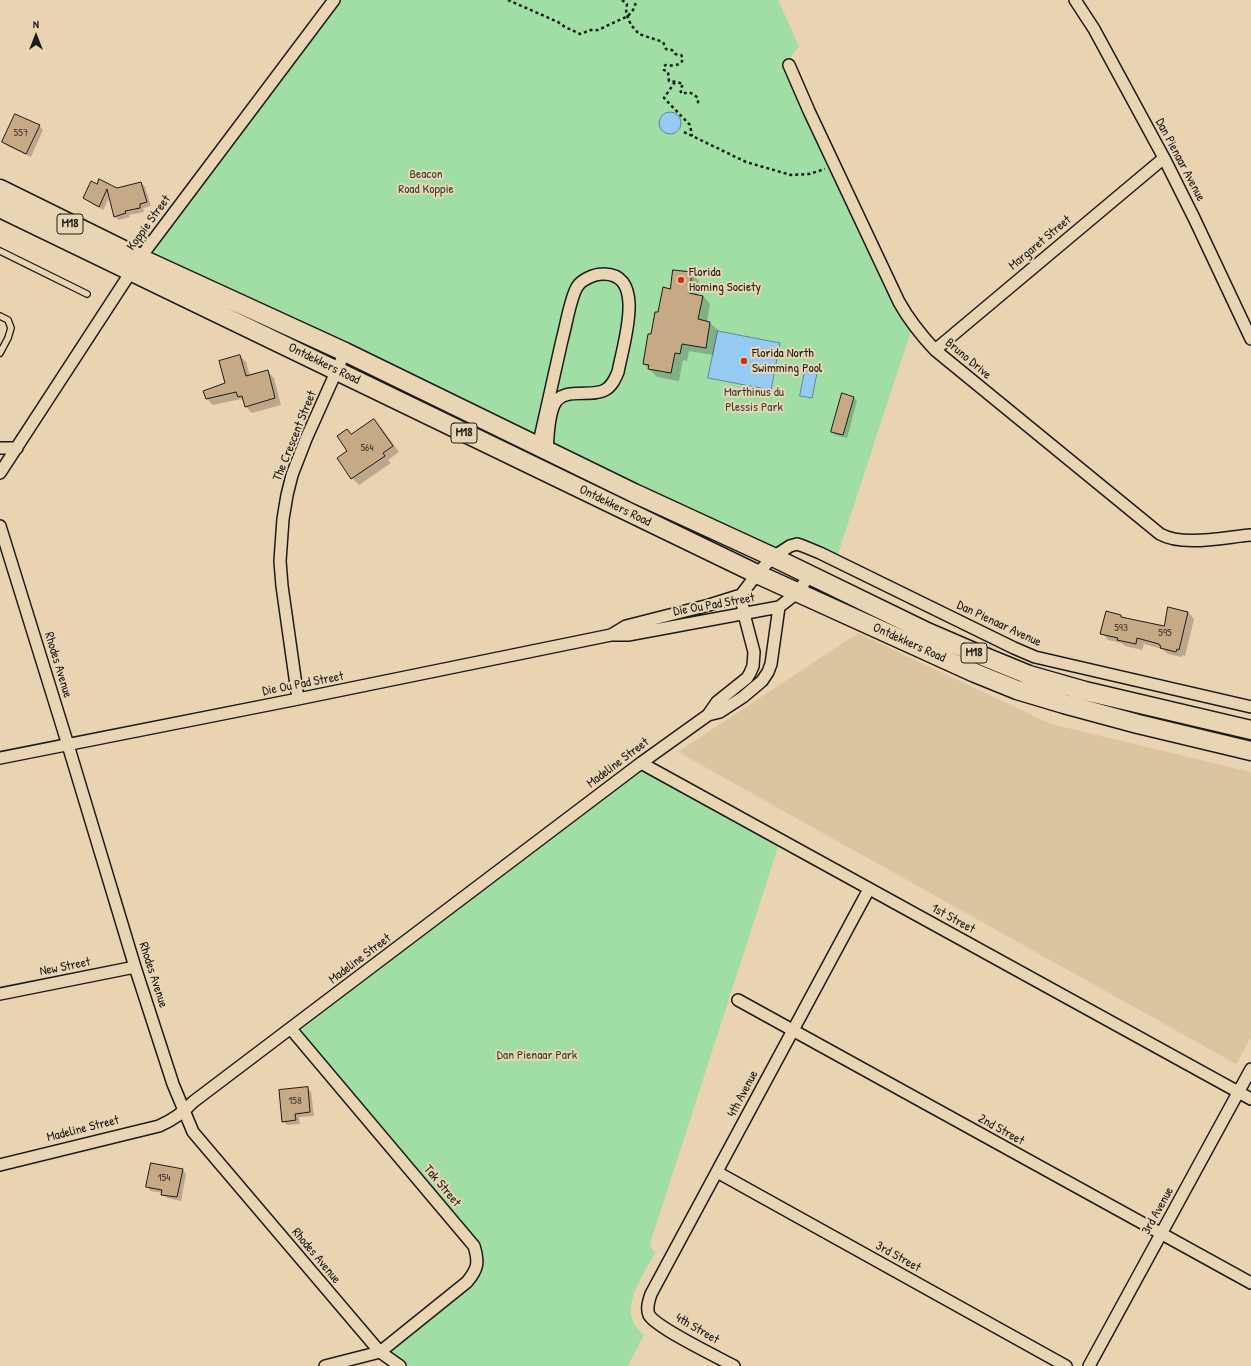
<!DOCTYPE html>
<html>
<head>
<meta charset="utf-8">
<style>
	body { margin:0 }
	#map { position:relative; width:1251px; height:1366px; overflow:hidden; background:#ead3b0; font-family:"Patrick Hand",sans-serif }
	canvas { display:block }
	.north { position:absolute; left:16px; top:16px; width:40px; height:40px; -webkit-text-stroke:3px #e9d5b4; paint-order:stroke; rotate:0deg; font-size:11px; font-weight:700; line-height:16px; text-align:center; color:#1c1c1c }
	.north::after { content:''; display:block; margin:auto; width:14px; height:18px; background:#1c1c1c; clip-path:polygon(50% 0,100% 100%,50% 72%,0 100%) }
</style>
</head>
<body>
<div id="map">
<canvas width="1251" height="1366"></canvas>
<div class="north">N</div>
</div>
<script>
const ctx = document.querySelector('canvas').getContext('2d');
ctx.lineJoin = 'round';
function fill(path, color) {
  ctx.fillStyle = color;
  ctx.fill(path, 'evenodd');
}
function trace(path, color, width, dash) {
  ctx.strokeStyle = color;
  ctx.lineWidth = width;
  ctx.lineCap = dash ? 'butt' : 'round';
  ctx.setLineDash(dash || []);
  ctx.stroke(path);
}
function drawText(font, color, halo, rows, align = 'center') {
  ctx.font = font + ' "Patrick Hand",sans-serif';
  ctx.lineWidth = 4;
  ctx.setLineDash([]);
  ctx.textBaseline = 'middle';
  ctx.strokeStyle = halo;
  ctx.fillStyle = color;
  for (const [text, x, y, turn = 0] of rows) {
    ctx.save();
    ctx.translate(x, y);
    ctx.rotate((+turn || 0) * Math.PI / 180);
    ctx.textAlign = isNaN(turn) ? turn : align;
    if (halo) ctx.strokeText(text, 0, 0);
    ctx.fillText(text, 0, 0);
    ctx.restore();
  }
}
const built = new Path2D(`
	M 858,633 L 1051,724 L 1251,772 L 1251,1037 L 1236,1064 L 678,752 Z`);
const green = new Path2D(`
	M 340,0 L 778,0 L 799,46 L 788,61 L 911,331 L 837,557 L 809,543 L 775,550 L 149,254 Z
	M 641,768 L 779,844 L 650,1244 L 651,1247 L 655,1253 C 642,1278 615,1312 644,1335 L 628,1366 L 409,1366 L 388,1352 L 482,1262 L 482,1255 L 480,1249 L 298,1029 Z`);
const water = new Path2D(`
	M659 123a11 11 0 1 1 22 0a11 11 0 1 1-22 0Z
	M 718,331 L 780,343 L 771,390 L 708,378 Z
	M 805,371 L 817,373 L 812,398 L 800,396 Z`);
const shadow = new Path2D(`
	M 39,126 L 43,130 L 31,157 L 7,146 L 3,141 Z
	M 141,183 L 145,187 L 151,206 L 143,208 L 144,212 L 129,215 L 130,217 L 119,220 L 115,216 L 110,196 L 103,210 L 88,201 L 84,197 L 97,185 L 117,189 Z
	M 691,273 L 699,281 L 697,295 L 703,296 L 710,304 L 707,322 L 710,323 L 718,330 L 713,355 L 689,351 L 687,361 L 683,360 L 679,381 L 657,377 L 644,364 L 658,313 L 671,290 Z
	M 240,356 L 246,362 L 250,376 L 267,371 L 274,378 L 281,405 L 252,413 L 245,406 L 244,402 L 241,399 L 213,405 L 207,399 L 226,384 Z
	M 854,398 L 857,401 L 847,438 L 835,435 L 832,432 Z
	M 374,420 L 381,427 L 399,452 L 388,460 L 391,463 L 359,485 L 352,478 L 338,458 L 348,451 L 352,435 Z
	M 1188,612 L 1194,619 L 1185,656 L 1183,655 L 1182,657 L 1168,654 L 1162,649 L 1144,644 L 1142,650 L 1125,646 L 1121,643 L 1108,640 L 1102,633 L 1121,616 L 1124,619 L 1164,627 Z
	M 307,1088 L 311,1092 L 314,1116 L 299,1117 L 300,1124 L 287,1125 L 283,1121 Z
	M 182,1169 L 186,1174 L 181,1201 L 167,1198 L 163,1193 L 151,1191 L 147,1187 Z`);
const building = new Path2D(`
	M 15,114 L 40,125 L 26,154 L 2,142 Z
	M 99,179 L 117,188 L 141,182 L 147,202 L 140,204 L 140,208 L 125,211 L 126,213 L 114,217 L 107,189 L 99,207 L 83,198 L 91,181 L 97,184 Z
	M 673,270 L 692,272 L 689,293 L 703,296 L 698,319 L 710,322 L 706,348 L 682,344 L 680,354 L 675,353 L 671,373 L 648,369 L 649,365 L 643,364 L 648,334 L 651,334 L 655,312 L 658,312 L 663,287 L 670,289 Z
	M 240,355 L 246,376 L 268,370 L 275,398 L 245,407 L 242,396 L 238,397 L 236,392 L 206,399 L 203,391 L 225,383 L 219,361 Z
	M 842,393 L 854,397 L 843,435 L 831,432 Z
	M 374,419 L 393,446 L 383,453 L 385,456 L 351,479 L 337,458 L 347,451 L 337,436 L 347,429 L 351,434 Z
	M 1168,607 L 1188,612 L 1179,650 L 1177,649 L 1176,652 L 1160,648 L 1161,646 L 1159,645 L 1159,644 L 1137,638 L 1136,644 L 1117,640 L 1118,638 L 1100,634 L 1106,611 L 1121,615 L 1121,617 L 1164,626 Z
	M 308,1087 L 310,1112 L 295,1114 L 296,1120 L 282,1122 L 279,1090 Z
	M 151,1163 L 183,1169 L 177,1197 L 161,1195 L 162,1190 L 146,1187 Z`);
const path = new Path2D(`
	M 508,0 L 558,22 L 565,27 L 580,34 L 591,30 L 598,30 L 628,16 L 633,10 L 637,0
	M 622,0 L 627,4 L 626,13 L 631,25 L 639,34 L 663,42 L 666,49 L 672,50 L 675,54 L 681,55 L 683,58 C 682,66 673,66 666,65 L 664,66 L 664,70 L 668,72 L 669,81 L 677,82 L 683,84 L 680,90 L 682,94 C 689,91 692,93 698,98 L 698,106
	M 675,82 L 664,98 L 690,125 L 692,136
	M 684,132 L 746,162 L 791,175 L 809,174 L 825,169`);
const lane = new Path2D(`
	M 0,251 L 87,294
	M 0,316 L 8,320 L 11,328 L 8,338 L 0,353`);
const street = new Path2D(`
	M 1075,0 L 1094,29 L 1164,158 L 1194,218 L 1251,339
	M 789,65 L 809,111 L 899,302 C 909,320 921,335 935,350 L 1160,534 C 1183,547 1225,537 1251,535
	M 935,350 L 1164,158
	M 538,447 C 546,411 554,376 562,340 C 566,326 570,299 577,287 C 581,280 594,274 603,274 C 648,273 622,348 618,372 C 615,379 612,386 605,390 C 591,398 562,386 554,405 C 548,418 548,438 547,451
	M 0,448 L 17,448
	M 0,473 L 140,258 L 334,0
	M 0,526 L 68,745 L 135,967 L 173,1084 L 193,1132 L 380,1352 L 400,1366
	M 611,635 L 626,626 L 709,605 L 741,595 L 757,574 L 773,557 L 790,546 L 797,544 L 803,546 L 820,553 L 1014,648 L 1035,657 L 1251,707
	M 298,699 L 282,586 L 280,561 L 283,519 L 287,495 L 292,475 L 306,439 L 345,352
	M 708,715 L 720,712 L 743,697 L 762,681 L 768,672 L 771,664 L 779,607
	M 0,758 L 298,699 L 611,635 L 628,635 L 779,607 L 797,593 L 809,576
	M 641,763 L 1251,1099
	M 0,994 L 135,967
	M 738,1000 L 1251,1283
	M 291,1029 L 474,1246 C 479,1262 478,1269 467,1282 L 380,1352 L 325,1366
	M 0,1165 L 159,1126 C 173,1120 183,1113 193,1102 L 641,763 L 708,715 L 717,702 L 747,678 L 750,673 L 753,666 L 754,652 L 744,614 L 741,595
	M 717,1172 L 1066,1366
	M 734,1366 C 717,1357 657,1328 649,1315 C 646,1308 649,1300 651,1294 L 869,889
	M 1089,1366 L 1251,1069`);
const primary = new Path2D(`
	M 0,189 L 140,258 L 345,352 L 634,493 L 773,557 L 927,632 L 985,657 L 1029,675 L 1085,691 L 1251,730
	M 0,208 L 757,574 L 975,673 L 1017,690 L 1064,704 L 1138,724 L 1251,751`);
const markers = [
	[681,280,4,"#c8321e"],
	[744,361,4,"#c8321e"]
];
const numberNames = [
	["557",21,133],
	["564",367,448],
	["593",1121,628],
	["595",1165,633],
	["158",295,1101],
	["154",164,1178]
];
const shields = [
	[70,224,26],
	[464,433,26],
	[974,653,26]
];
const shieldNames = [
	["M18",70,224],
	["M18",464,433],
	["M18",974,653]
];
const streetNames = [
	["Dan Pienaar Avenue",1180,160,62],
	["Koppie Street",149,223,-54],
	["Margaret Street",1040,243,-40],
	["Bruno Drive",968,359,40],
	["Ontdekkers Road",324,364,26],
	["The Crescent Street",295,436,-68],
	["Ontdekkers Road",615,506,26],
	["Die Ou Pad Street",714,605,-10],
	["Dan Pienaar Avenue",999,624,25],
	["Ontdekkers Road",909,643,24],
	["Rhodes Avenue",58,665,73],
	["Die Ou Pad Street",303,684,-11],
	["Madeline Street",618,763,-37],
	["1st Street",953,919,29],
	["Madeline Street",360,959,-37],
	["New Street",65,967,-11],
	["Rhodes Avenue",153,975,72],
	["4th Avenue",743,1094,-62],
	["Madeline Street",83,1129,-14],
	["2nd Street",1001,1130,29],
	["Tak Street",442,1186,50],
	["3rd Avenue",1158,1211,-61],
	["Rhodes Avenue",316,1256,50],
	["3rd Street",898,1257,29],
	["4th Street",697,1329,30]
];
const parkNames = [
	["Beacon",426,175],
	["Road Koppie",426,190],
	["Marthinus du",754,393],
	["Plessis Park",754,408],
	["Dan Pienaar Park",537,1056]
];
const poiNames = [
	["Florida",689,273],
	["Homing Society",689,288],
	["Florida North",752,354],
	["Swimming Pool",752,369]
];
fill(built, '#dbc4a0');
fill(green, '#a1dea6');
fill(water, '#95cbf3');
trace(water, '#65859d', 1);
fill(shadow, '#0003');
fill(building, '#c6aa86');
trace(building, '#1c1c1c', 1);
trace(lane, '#1c1c1c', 8);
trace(street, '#1c1c1c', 14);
trace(primary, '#1c1c1c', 21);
trace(path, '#1c1c1c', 2.5, [3, 3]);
trace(lane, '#e9d5b4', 5.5);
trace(street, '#e9d5b4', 11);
trace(primary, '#e9d5b4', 18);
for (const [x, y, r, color] of markers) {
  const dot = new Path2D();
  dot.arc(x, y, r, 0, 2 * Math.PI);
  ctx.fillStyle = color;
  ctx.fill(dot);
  trace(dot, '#e9d5b4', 1.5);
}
drawText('11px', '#464036', null, numberNames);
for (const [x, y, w] of shields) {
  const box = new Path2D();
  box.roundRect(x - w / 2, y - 10, w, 20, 3);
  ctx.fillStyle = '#e9d5b4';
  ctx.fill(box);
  trace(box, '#1c1c1c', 1);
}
drawText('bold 12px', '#1c1c1c', null, shieldNames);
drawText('13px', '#1c1c1c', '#e9d5b4', streetNames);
drawText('13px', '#374338', '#e9d5b4', parkNames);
drawText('13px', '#1c1c1c', '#e9d5b4', poiNames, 'left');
</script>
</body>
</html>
